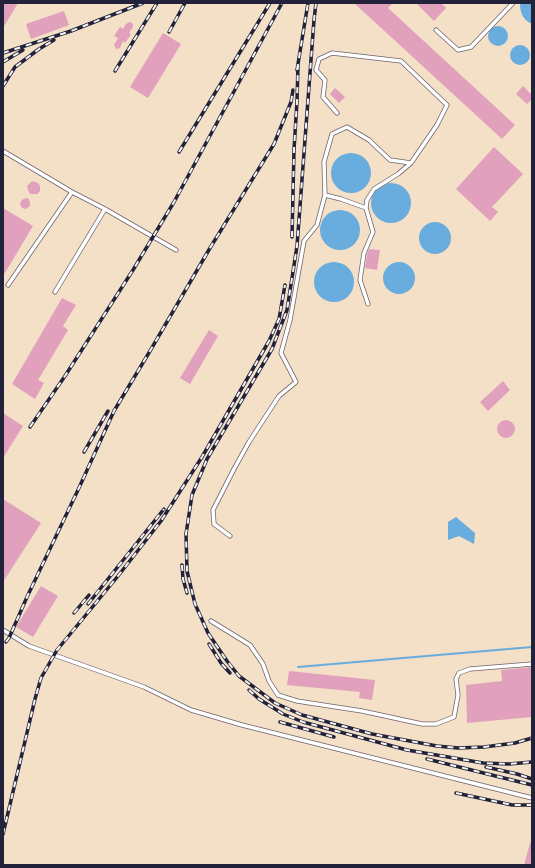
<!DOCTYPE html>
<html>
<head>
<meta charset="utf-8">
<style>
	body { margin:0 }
	#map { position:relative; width:535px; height:868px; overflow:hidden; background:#f4dfc7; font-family:Caveat,sans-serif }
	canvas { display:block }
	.frame { position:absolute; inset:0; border:4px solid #22223b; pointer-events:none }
</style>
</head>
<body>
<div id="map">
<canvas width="535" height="868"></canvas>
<div class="frame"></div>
</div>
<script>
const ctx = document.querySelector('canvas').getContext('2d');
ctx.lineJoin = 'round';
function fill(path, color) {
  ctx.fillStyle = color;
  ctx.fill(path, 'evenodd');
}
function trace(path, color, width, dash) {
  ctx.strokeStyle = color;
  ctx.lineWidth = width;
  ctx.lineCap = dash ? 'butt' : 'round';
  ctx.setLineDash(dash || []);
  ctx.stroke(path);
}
const water = new Path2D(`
	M 520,3 L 532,3 L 532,24 C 523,20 520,13 520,3 Z
	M488 36a10 10 0 1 1 20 0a10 10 0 1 1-20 0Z
	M510 55a10 10 0 1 1 20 0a10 10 0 1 1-20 0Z
	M331 173a20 20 0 1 1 40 0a20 20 0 1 1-40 0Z
	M371 203a20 20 0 1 1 40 0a20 20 0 1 1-40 0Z
	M320 230a20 20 0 1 1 40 0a20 20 0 1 1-40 0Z
	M419 238a16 16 0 1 1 32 0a16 16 0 1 1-32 0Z
	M314 282a20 20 0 1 1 40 0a20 20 0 1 1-40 0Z
	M383 278a16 16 0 1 1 32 0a16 16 0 1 1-32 0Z
	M 456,517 L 475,533 L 474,544 L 459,536 L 448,540 L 448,522 Z`);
const stream = new Path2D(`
	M 298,667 L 532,647`);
const building = new Path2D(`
	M 3,3 L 18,3 L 3,28 Z
	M 354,3 L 393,3 L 388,8 L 515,125 L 502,139 Z
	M 416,3 L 441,3 L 446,8 L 434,21 Z
	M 64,11 L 69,25 L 31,39 L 26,24 Z
	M 129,22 L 132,23 L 133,25 L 133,27 L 129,33 L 131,34 L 125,43 L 123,41 L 120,48 L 116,49 L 114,45 L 118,38 L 114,36 L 120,27 L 123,29 L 125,25 Z
	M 163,33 L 181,44 L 148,98 L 130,87 Z
	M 523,86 L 532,95 L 532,99 L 527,104 L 516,94 Z
	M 335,88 L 345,97 L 339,103 L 330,94 Z
	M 494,147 L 523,174 L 492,207 L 498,212 L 490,221 L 456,189 Z
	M 32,181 L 38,183 L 40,186 L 40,191 L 37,194 L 30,194 L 28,190 L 27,186 Z
	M 28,198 L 30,202 L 30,206 L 26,209 L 22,208 L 20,204 L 21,201 L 23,199 Z
	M 3,208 L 33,226 L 3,276 Z
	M 369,249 L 380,250 L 377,270 L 365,268 L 367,254 Z
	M 62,298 L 76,305 L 63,326 L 68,330 L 38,380 L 44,383 L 35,399 L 12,384 Z
	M 209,330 L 218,336 L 190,384 L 180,378 Z
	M 503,381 L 510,390 L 488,411 L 480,402 Z
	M 3,413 L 23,426 L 3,458 Z
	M497 429a9 9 0 1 1 18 0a9 9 0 1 1-18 0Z
	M 3,499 L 41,523 L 3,582 Z
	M 41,586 L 58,596 L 33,637 L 16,627 Z
	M 532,667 L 532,717 L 467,723 L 466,685 L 502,681 L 501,670 Z
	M 289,671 L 375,680 L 372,700 L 359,698 L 360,692 L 287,685 Z
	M 530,843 L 532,843 L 532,865 L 524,865 Z`);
const lane = new Path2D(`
	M 436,30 L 458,50 L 471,47 L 513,3
	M 337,113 L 323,97 L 325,80 L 316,70 L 319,59 L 332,53 L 401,61 L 447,105 L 437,125 L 411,163 L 398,174 L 374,189 L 367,200 L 366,208
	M 3,151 L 72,192 L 105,209 L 176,250
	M 325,195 L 341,199 L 366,208 L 373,232 L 364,253 L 360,280 L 368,304
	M 8,285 L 72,192
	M 55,292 L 105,209
	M 230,536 L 214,524 L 213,510 L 234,469 L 249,442 L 279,396 L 296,382 L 281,353 L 290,320 L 304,241 L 317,225 L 325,195 L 324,162 L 332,134 L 347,127 L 369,140 L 390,160 L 411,163
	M 211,621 L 250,645 L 263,664 L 269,681 L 278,695 L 297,701 L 362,711 L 422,724 L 436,724 L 454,717 L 458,695 L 456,679 L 459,673 L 470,669 L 532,664
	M 3,630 L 29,646 L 144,687 L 191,710 L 242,725 L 532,798`);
const rail = new Path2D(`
	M 316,3 L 314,20 L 297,246 L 287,310 L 272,349 L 207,459 L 192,495 L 186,534 L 187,571 L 195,604 L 208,633 L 227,661 L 239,676 L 275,703 L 302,715 L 372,734 L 437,746 L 458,748 L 484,747 L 515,743 L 532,738
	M 169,32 L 185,3
	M 3,53 L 71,31 L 143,3
	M 3,62 L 23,50
	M 297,70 L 308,3
	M 115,71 L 157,3
	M 3,86 L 15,67 L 39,49 L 54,40
	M 179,152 L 270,3
	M 292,237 L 294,150 L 297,101 L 298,65
	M 30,427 L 65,376 L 133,270 L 174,202 L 282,3
	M 84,452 L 108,411
	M 182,565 L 183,579 L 187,593
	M 88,604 L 164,509
	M 74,613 L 89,595
	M 6,642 L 9,638 L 27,597 L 78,490 L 114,411 L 150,351 L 210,248 L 274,144 L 291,102 L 293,90
	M 209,644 L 221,663 L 230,673
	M 249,690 L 259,699 L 283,714 L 303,722 L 407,750 L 483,763 L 509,764 L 532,762
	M 280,722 L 334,737
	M 427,759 L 532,785
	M 486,767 L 517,774 L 532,779
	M 456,793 L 512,805 L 532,805
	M 3,834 L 35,699 L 41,678 L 57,650 L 118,576 L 161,521 L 202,457 L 269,341 L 279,319 L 285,285`);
fill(water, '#69acde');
trace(stream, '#69acde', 2);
fill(building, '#e1a0bc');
trace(lane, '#6c646c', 5);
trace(lane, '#fff', 3.5);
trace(rail, '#22223b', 3.5);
trace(rail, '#f6f6f2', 2, [6]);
</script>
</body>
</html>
